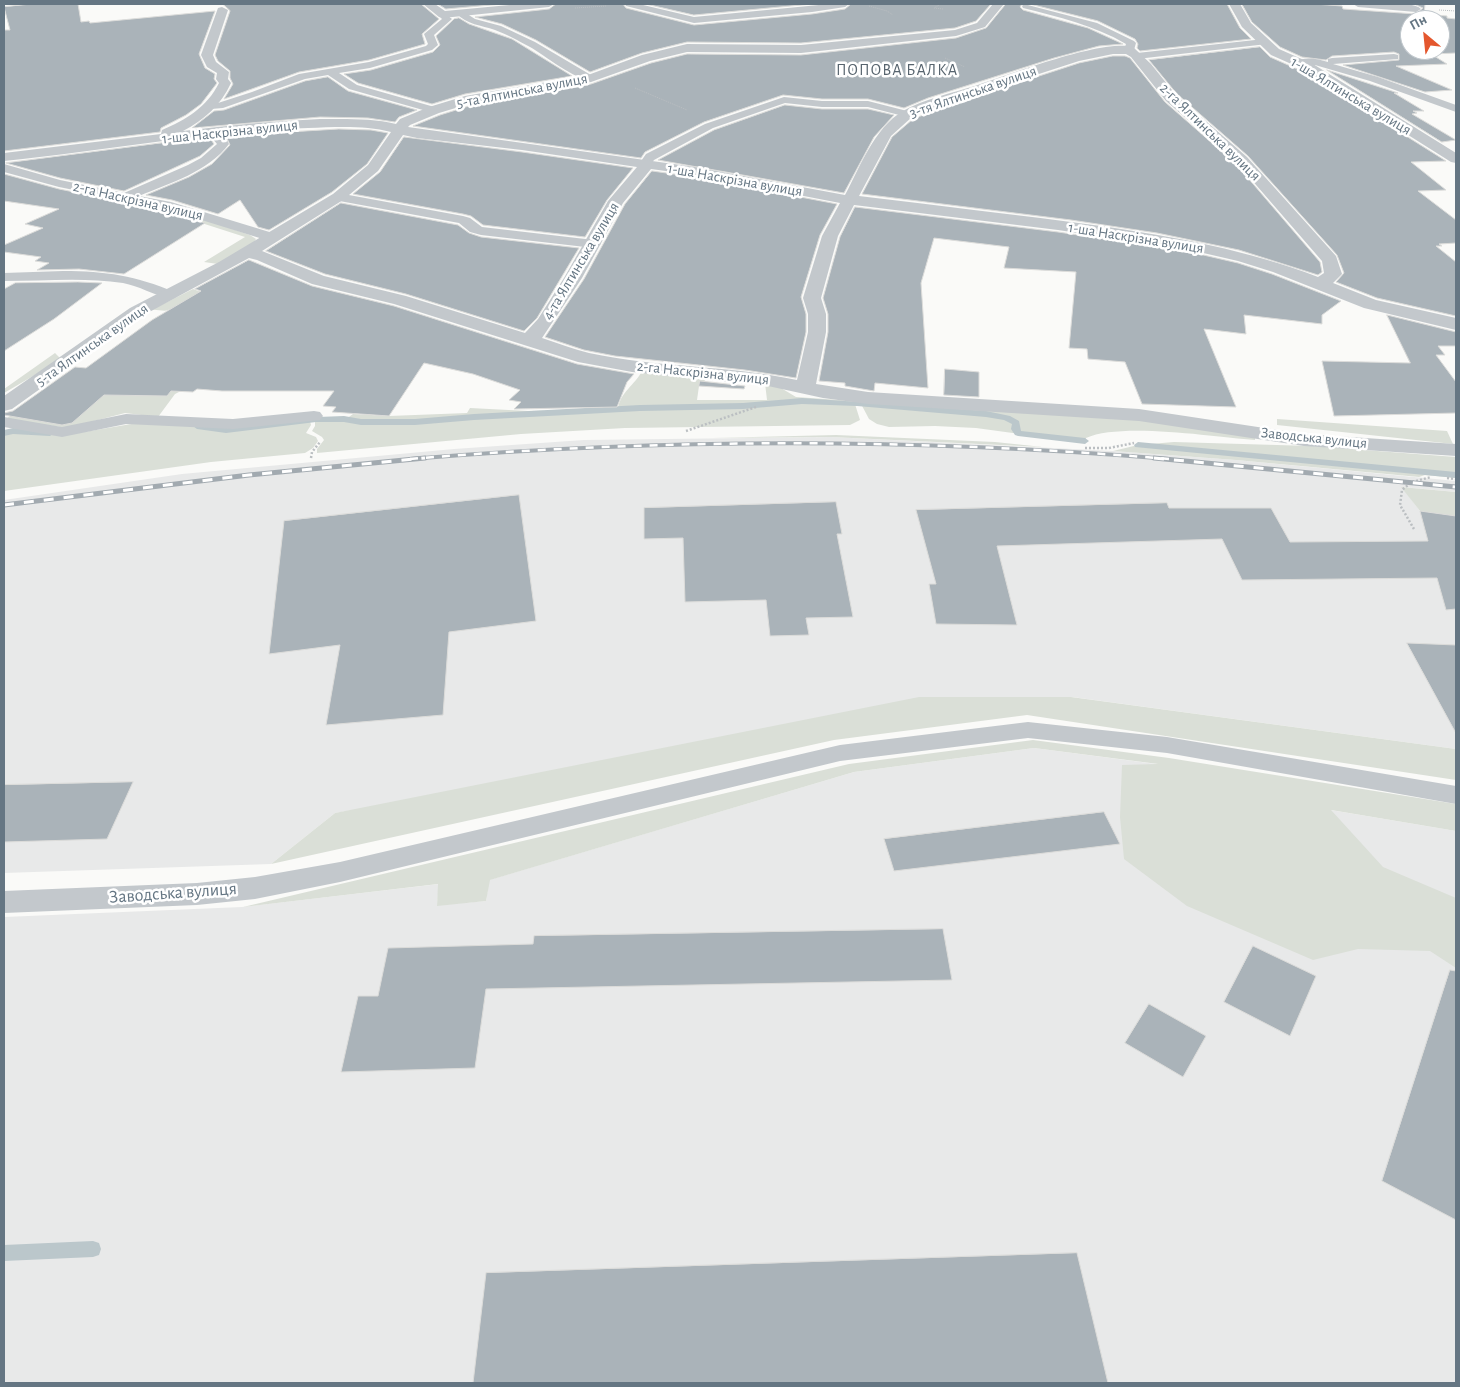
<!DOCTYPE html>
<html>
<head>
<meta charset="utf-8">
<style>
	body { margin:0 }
	#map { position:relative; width:1460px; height:1387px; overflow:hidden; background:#fafaf8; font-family:"Alegreya Sans",sans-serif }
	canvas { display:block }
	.frame { position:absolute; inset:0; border:5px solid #657683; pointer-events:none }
	.north { position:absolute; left:1400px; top:10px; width:50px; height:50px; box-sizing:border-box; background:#fff; border:1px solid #c1c8cd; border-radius:50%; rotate:332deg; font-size:14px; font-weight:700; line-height:20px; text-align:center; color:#657683 }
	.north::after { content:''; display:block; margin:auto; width:18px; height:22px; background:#e4572e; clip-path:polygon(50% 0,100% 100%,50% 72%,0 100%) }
</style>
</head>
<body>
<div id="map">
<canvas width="1460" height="1387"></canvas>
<div class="frame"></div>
<div class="north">Пн</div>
</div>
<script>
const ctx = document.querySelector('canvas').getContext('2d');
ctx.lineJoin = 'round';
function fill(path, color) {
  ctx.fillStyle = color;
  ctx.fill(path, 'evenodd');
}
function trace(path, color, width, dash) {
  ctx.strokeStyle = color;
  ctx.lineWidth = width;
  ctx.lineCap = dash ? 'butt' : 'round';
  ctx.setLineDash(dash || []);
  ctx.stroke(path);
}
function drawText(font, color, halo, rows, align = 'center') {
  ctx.font = font + ' "Alegreya Sans",sans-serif';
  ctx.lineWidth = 5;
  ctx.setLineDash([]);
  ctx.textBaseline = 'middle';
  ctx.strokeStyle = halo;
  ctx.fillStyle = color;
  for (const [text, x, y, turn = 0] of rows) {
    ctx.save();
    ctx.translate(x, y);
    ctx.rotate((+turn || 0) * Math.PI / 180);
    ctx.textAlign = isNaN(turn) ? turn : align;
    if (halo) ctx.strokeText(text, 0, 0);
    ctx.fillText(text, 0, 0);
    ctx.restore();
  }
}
const built = new Path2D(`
	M 831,437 L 1113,451 L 1236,460 L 1456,481 L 1456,492 L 1402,487 L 1420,511 L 1456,516 L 1456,749 L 1072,697 L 335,813 L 271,864 L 4,873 L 4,500 L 182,474 L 454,449 L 584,440 Z
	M 1034,748 L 1164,765 L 1205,789 L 1456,831 L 1456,1383 L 4,1383 L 4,917 L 242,907 L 439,884 L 437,905 L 486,901 L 489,880 L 854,772 Z`);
const green = new Path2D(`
	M 191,215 L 250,235 L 256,239 L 254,242 L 218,264 L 204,262 L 245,237 L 186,218 Z
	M 193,289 L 201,292 C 189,298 181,306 168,310 C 164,312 157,309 151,310 Z
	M 55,353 L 60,358 L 40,372 L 4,393 L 4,389 Z
	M 642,371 L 706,378 L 703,386 L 699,386 L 697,400 L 767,400 L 765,383 L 781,388 L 796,397 L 854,401 L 860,420 L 850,425 L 625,428 L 521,434 L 317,453 L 317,449 L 324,440 L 322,437 L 312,431 L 315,426 L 315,421 L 346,419 L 353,414 L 389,416 L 467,413 L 470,408 L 528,411 L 618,409 C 620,392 635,385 642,371 Z
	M 66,373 L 181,391 L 175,394 L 158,417 L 125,413 L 67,428 L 6,419 Z
	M 860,402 L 1130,416 L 1255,437 L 1255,440 C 1214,437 1121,422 1086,438 L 1086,443 L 976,428 L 935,426 L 889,427 L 877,424 L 869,419 Z
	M 1277,419 L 1447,431 L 1453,444 L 1277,425 Z
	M 149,421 L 225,429 L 310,421 L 311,425 L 306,433 L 316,437 L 318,441 L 313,448 L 305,453 L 211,462 L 4,491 L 4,430 L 7,432 L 37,435 L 72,434 Z
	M 836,435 L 995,442 L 1043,447 L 831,437 L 712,438 Z
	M 1174,442 L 1311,446 L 1456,457 L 1456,478 L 1425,475 L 1419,477 L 1236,460 L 1113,451 L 1138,445 Z
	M 1401,487 L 1456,492 L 1456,516 L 1420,511 Z
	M 919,697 L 1071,697 L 1456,749 L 1456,780 L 1027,715 L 834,740 L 271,864 L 335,813 Z
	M 1033,740 L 1169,758 L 1456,804 L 1456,831 L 1331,810 L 1383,867 L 1456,898 L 1456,968 L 1430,951 L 1358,949 L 1313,960 L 1187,906 L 1124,859 L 1120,817 L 1122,765 L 1158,764 L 1034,748 L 854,772 L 490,880 L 486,901 L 437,906 L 438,884 L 243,907 L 849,764 Z`);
const stream = new Path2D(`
	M 802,398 L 986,411 L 1010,416 L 1019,421 L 1021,431 L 1085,438 L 1089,441 L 1085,444 L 1018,436 L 1015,435 L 1011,429 L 1012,424 L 1004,420 L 986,417 L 857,406 L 802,404 L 743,409 L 640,411 L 474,420 L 415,425 L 361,425 L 344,422 L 316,422 L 226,433 L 197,429 L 193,426 L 197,423 L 226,427 L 318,417 L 344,416 L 361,419 L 415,419 L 474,414 L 640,405 L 743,403 Z
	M 13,428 L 50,430 L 54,433 L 50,436 L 13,434 L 4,436 L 4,430 Z
	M 1138,442 L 1456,472 L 1456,478 L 1135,447 L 1134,445 Z
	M 93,1241 L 99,1243 L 101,1249 L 99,1255 L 93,1257 L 4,1261 L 4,1245 Z`);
const building = new Path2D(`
	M 32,4 L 78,4 L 81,22 L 89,21 L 90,23 L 215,11 L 199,54 L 205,68 L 215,74 L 214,79 L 217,83 L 201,104 L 186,115 L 161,128 L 160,132 L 4,151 L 4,30 L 10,30 L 4,7 Z
	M 223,4 L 421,4 L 439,19 L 422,34 L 425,44 L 369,60 L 299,72 L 224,99 L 233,84 L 230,78 L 230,71 L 218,61 L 215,55 L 230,11 Z
	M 438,4 L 502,4 L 446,9 Z
	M 556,4 L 623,4 L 626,8 L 694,25 L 812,14 L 845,9 L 851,4 L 991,4 L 976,21 L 955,28 L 801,43 L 687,42 L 642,53 L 590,72 L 536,40 L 502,24 L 475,17 L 549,9 Z
	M 646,4 L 812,4 L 694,15 Z
	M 1006,4 L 1022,4 L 1020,7 L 1023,10 L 1088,28 L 1123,44 L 1099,46 L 1054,58 L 928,98 L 904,108 L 868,99 L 822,99 L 783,95 L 704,122 L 645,152 L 641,158 L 413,126 L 440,115 L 472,105 L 591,84 L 651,63 L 687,54 L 801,55 L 956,38 L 986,28 Z
	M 1030,4 L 1227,4 L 1240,28 L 1251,39 L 1140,51 L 1137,48 L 1138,44 L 1135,39 L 1098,21 Z
	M 1242,4 L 1314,4 L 1342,6 L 1343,9 L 1416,14 L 1423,8 L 1414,4 L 1425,4 L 1424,14 L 1447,16 L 1447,18 L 1456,19 L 1456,53 L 1431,54 L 1447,64 L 1396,66 L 1452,90 L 1425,92 L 1343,65 L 1399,60 L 1399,54 L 1394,52 L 1332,56 L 1326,60 L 1302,57 L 1280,47 L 1252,22 ZM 1410,20 L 1440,20 L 1440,50 L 1410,50 Z
	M 459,18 L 469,24 L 512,39 L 572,76 L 465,94 L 432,104 L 358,83 L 344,74 L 371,70 L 433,52 L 440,45 L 436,36 L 454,19 Z
	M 1260,47 L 1270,57 L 1304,72 L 1446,161 L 1411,162 L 1446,190 L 1418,191 L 1456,220 L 1456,243 L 1439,244 L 1442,246 L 1436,246 L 1456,262 L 1456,316 L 1377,298 L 1336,282 L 1344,273 L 1337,255 L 1248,156 L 1177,94 L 1149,60 Z
	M 1113,56 L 1125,56 L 1130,58 L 1165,102 L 1236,164 L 1320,262 L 1322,272 L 1318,275 L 1239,250 L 1157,233 L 1071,220 L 862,194 L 892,137 L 913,119 L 941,108 L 1079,63 Z
	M 1327,70 L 1398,93 L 1394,93 L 1424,111 L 1413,111 L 1417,113 L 1412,114 L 1456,140 L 1442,142 Z
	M 328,77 L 348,91 L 417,110 L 399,117 L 395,122 L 368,118 L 320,117 L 192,128 L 214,111 L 224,110 L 305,81 Z
	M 785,105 L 822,109 L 868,109 L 894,115 L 874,137 L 844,193 L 658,160 L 714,130 Z
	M 339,129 L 371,130 L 388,133 L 367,164 L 332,192 L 269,230 L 258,227 L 240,200 L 218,214 L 172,200 L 146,195 L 189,177 L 212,164 L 230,145 L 226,136 Z
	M 209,137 L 214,144 L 200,156 L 124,191 L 60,178 L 6,163 Z
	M 404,137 L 522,152 L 633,168 L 607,200 L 585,237 L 483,225 L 471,216 L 463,214 L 353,194 L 380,172 Z
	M 652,171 L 695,177 L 837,204 L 820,235 L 801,297 L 806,314 L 806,332 L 796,378 L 745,370 L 615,356 L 584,350 L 545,337 L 584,279 L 625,204 Z
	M 4,174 L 59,189 L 163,210 L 205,223 L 124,274 L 79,269 L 37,270 L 49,263 L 35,261 L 41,257 L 4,252 L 4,245 L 43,228 L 25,224 L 59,209 L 4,201 Z
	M 341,203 L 458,225 L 469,233 L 481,237 L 579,248 L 537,318 L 524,331 L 406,294 L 325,274 L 266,251 Z
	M 855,207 L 1058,232 L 1186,251 L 1238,263 L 1272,274 L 1341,301 L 1322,315 L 1322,324 L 1244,315 L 1246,334 L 1204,329 L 1236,407 L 1142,404 L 1125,362 L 1088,359 L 1087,349 L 1069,348 L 1076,272 L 1004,268 L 1009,247 L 934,238 L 921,283 L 928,388 L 875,383 L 874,391 L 845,386 L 845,383 L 819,381 L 828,332 L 828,314 L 823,298 L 840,237 Z
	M 249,260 L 312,286 L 394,306 L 577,364 L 634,374 L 627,382 L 617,407 L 514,409 L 521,402 L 509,400 L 520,390 L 473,374 L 424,363 L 389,416 L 332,412 L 336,407 L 323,406 L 334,391 L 222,391 L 197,389 L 193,392 L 171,391 L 167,396 L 104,395 L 72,423 L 62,425 L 4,415 L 4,413 L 13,411 L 75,367 L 86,368 L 152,320 L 201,291 L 195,289 Z
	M 78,282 L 102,283 L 54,319 L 4,351 L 4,289 L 15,283 Z
	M 1387,315 L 1456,332 L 1456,346 L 1438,346 L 1445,355 L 1436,355 L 1456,382 L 1456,413 L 1334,416 L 1322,361 L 1410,363 Z
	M 945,369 L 979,372 L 979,397 L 944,395 Z
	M 700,381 L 745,386 L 744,389 L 699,386 Z
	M 519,495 L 536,621 L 449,632 L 443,715 L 326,725 L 340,645 L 269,654 L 284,521 Z
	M 836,502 L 842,534 L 837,534 L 853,617 L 806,618 L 809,635 L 770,636 L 766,600 L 685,602 L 683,538 L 644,539 L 644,508 Z
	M 1167,503 L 1169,508 L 1271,508 L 1290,542 L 1428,541 L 1420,511 L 1456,516 L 1456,609 L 1446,610 L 1437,578 L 1242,580 L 1222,539 L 997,546 L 1017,625 L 936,624 L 929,584 L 936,584 L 916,510 Z
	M 1407,643 L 1456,645 L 1456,733 Z
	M 133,782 L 107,839 L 4,842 L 4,785 Z
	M 1104,812 L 1120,844 L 894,871 L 884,839 Z
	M 943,929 L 952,980 L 486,989 L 475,1068 L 341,1072 L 358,996 L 378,996 L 388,948 L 533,944 L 534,936 Z
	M 1253,946 L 1316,976 L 1290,1036 L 1224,1002 Z
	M 1450,970 L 1456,971 L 1456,1220 L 1382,1181 Z
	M 1149,1004 L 1206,1036 L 1183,1077 L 1125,1043 Z
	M 1077,1253 L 1108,1383 L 473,1383 L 486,1273 Z`);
const pathFar1 = new Path2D(`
	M 941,4 L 934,8 L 943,9
	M 869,6 L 887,11 L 893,15
	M 575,8 L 606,6
	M 1439,10 L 1456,11
	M 945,58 L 965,67
	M 635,88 L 687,110`);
const path = new Path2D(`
	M 686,431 L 756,407
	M 1085,448 L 1109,448 L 1134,443
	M 311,458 L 312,452 L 320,442
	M 1447,478 L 1456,479
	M 1414,529 L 1400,505 L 1402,490 L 1412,482 L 1431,477`);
const lane = new Path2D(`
	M 625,4 L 639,4 L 694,17 L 829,4 L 849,4 L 845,7 L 812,12 L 694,23 L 626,6 Z
	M 1024,4 L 1097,23 L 1134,41 L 1136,43 L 1134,50 L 1129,53 L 1126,52 L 1124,50 L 1126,44 C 1094,25 1058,17 1023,8 L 1022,6 Z
	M 461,10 L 475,19 L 501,26 L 535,42 L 596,78 L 595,80 C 580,84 544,55 530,47 C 519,41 506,34 495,30 C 481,25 467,25 456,13 Z
	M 443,12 L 452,19 L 434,35 L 438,45 L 432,50 L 370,68 L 339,73 L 357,85 L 438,108 L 439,110 L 438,112 L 430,112 L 349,89 L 328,75 L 305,79 L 223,108 L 211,109 L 206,106 L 207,104 L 218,103 L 252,92 L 299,74 L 369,62 L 426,46 L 428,44 L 424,34 L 442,19 L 438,15 Z
	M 1264,39 L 1269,42 L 1267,44 L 1137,59 L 1132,56 L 1137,53 Z
	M 1394,54 L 1398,55 L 1398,59 L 1333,64 L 1378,77 L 1456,105 L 1456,112 L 1370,81 L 1315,65 L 1301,65 L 1296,62 C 1304,56 1318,59 1328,62 L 1328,59 L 1332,58 Z
	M 784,97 L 822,101 L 868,101 L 911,112 L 913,114 L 907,117 L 868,107 L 822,107 L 785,103 L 713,128 L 654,160 L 649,167 L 645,168 L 639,164 L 646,154 L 705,124 Z
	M 213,129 L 226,138 L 229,144 C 208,172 170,183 139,196 L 171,202 L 276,234 L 278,237 L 276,240 L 266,240 L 163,208 L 59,187 L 4,172 L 4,164 L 60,180 L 124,193 L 188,165 L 201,158 L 217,144 L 207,132 Z
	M 338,193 L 463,216 L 470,218 L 482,227 L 594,240 L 601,244 L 594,248 L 481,235 L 470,232 L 459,223 L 334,200 L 332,197 Z
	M 63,271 C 107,271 135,276 175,292 L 177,295 L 175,298 L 170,299 C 154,295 139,286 123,283 C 84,277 43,281 4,281 L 4,273 Z
	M 314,411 L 320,412 L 323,416 L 320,420 L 233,429 L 126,424 L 62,437 L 4,427 L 4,417 L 62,427 L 126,414 L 233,419 Z
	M 1028,722 L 1167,737 L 1456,786 L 1456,804 L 1167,753 L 1028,738 L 840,761 L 340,882 L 255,899 L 197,905 L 4,913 L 4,891 L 197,883 L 255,877 L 340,862 L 840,745 Z`);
const street = new Path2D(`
	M 423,4 L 435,4 L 445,11 L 520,4 L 554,4 L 549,7 L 443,18 L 439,17 Z
	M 993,4 L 1004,4 L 985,27 L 956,36 L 801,53 L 687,52 L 650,61 L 591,82 L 472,103 L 439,113 L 410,125 L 408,127 L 695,167 L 845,195 C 860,167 874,128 903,111 C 924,99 952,93 975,86 C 1009,75 1101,39 1133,47 L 1151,64 L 1176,95 L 1247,157 L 1336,256 L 1342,274 L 1333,283 L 1376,300 L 1456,318 L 1456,330 L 1364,308 L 1273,272 L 1238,261 L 1186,249 L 1058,230 L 854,205 L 838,236 L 821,298 L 826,314 L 826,332 L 816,384 L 868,392 L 1139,409 L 1304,434 L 1456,444 L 1456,456 L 1304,446 L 1139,421 L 868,404 L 823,398 L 768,386 L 632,372 L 578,362 L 394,304 L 312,284 L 257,260 L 249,258 L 142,316 L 12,409 L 4,411 L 4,396 L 130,308 L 219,262 L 333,194 L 368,165 L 391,132 C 365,125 335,127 308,128 C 206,131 105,151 4,161 L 4,153 L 161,134 L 162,130 C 186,120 207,107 219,83 L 216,79 L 217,73 L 207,67 L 201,55 L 218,8 L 222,7 L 228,10 L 213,55 L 216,62 L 229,72 L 228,79 L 231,83 C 221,105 204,120 183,131 C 229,125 274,121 320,119 C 346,119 372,118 396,124 L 400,119 L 429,107 L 465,96 L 588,75 L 642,55 L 687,44 L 801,45 L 955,30 L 977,23 ZM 1113,54 L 1126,54 L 1131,57 L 1166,101 L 1237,163 L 1322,261 L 1324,273 L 1318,277 C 1248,250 1175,237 1101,226 C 1020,215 940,206 859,196 L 891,136 L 912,117 L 940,106 L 1079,61 ZM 403,135 L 417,138 L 522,150 L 637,167 L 608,201 L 564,278 L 538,319 L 525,333 L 406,296 L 324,276 L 262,251 L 343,200 L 378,171 ZM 651,169 L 695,175 L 840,203 L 822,236 L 803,298 L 808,314 L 808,332 L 797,380 C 728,365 658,368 589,353 C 573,349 558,343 542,338 L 582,278 L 623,203 Z
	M 1229,4 L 1240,4 L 1251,23 L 1279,49 L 1313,64 L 1456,153 L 1456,163 L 1451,162 L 1305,70 L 1271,55 L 1242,27 Z
	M 1353,4 C 1367,4 1412,0 1421,9 L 1416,12 L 1358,7 Z`);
const railFar1 = new Path2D(`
	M 410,459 C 663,438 917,438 1169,459`);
const rail = new Path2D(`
	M 1154,458 L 1456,487
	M 4,505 L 249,475 L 425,458`);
const farStreetnames = [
	["5-та Ялтинська вулиця",522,91,-11],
	["3-тя Ялтинська вулиця",973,92,-19],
	["1-ша Ялтинська вулиця",1351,96,31],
	["1-ша Наскрізна вулиця",230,132,-6],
	["2-га Ялтинська вулиця",1210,132,44],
	["1-ша Наскрізна вулиця",735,180,10],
	["2-га Наскрізна вулиця",138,201,13],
	["1-ша Наскрізна вулиця",1136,238,9],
	["4-та Ялтинська вулиця",581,261,-59],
	["5-та Ялтинська вулиця",92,345,-35],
	["2-га Наскрізна вулиця",703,373,6],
	["Заводська вулиця",1314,438,6]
];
const farNeighbourhoodnames = [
	["ПОПОВА БАЛКА",897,70]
];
const streetNames = [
	["Заводська вулиця",173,893,-4]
];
fill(built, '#e8e9e9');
fill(green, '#dadfd7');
fill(stream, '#bbc7cb');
fill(building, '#aab3b9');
trace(building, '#dcdcda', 1);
trace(pathFar1, '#bbbfc2', 1, [1, 1]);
trace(path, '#bbbfc2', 2.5, [2, 2]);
fill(lane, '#c3c8cc');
fill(street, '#c3c8cc');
trace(railFar1, '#a2aab0', 4);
trace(rail, '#a2aab0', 5);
trace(railFar1, '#fff', 2.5, [8]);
trace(rail, '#fff', 3, [10]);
drawText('15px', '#657683', '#fff', farStreetnames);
ctx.letterSpacing = '1px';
drawText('16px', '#57646e', '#fff', farNeighbourhoodnames);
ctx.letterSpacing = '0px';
drawText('18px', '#657683', '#fff', streetNames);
</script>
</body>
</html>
